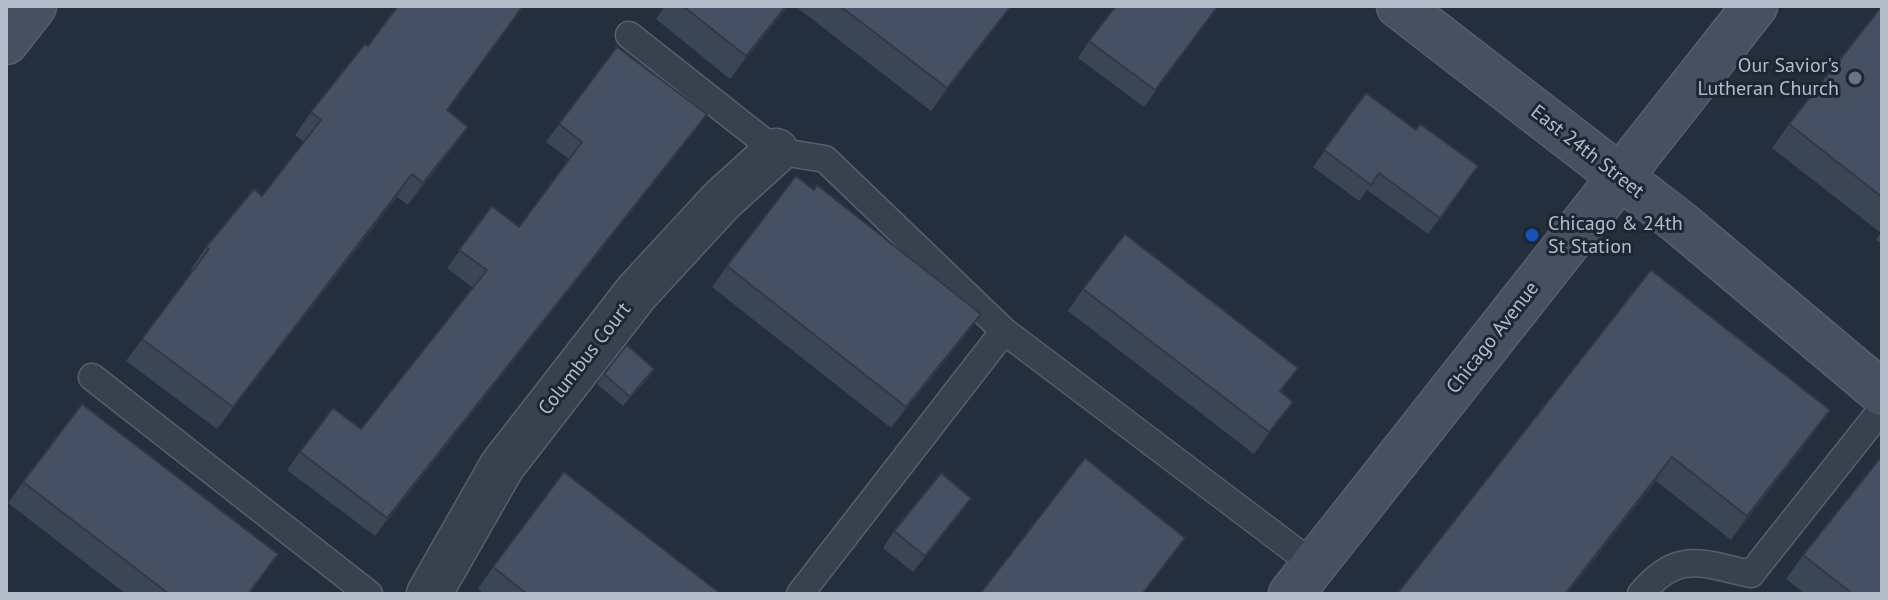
<!DOCTYPE html>
<html>
<head>
<meta charset="utf-8">
<style>
	body { margin:0 }
	#map { position:relative; width:1888px; height:600px; overflow:hidden; background:#242f3e; font-family:"PT Sans",sans-serif }
	canvas { display:block }
	.frame { position:absolute; inset:0; border:8px solid #b4bcc9; pointer-events:none }
</style>
</head>
<body>
<div id="map">
<canvas width="1888" height="600"></canvas>
<div class="frame"></div>
</div>
<script>
const ctx = document.querySelector('canvas').getContext('2d');
ctx.lineJoin = 'round';
function trace(path, color, width, dash) {
  ctx.strokeStyle = color;
  ctx.lineWidth = width;
  ctx.lineCap = dash ? 'butt' : 'round';
  ctx.setLineDash(dash || []);
  ctx.stroke(path);
}
function fill(path, color) {
  ctx.fillStyle = color;
  ctx.fill(path, 'evenodd');
}
function drawText(font, color, halo, rows, align = 'center') {
  ctx.font = font + ' "PT Sans",sans-serif';
  ctx.lineWidth = 6;
  ctx.setLineDash([]);
  ctx.textBaseline = 'middle';
  ctx.strokeStyle = halo;
  ctx.fillStyle = color;
  for (const [text, x, y, turn = 0] of rows) {
    ctx.save();
    ctx.translate(x, y);
    ctx.rotate((+turn || 0) * Math.PI / 180);
    ctx.textAlign = isNaN(turn) ? turn : align;
    if (halo) ctx.strokeText(text, 0, 0);
    ctx.fillText(text, 0, 0);
    ctx.restore();
  }
}
const lane = new Path2D(`
	M 629,35 L 776,151 L 825,159 L 1004,331 L 1314,565
	M 92,377 L 369,594
	M 1751,574 L 1882,409
	M 800,594 L 1004,331
	M 1641,594 C 1677,550 1701,563 1751,574`);
const street = new Path2D(`
	M 429,594 L 502,466 L 637,292 L 722,200 L 776,151`);
const secondary = new Path2D(`
	M 1399,6 L 1680,223 L 1882,393
	M 6,42 L 34,6
	M 1291,594 L 1755,6`);
const wall = new Path2D(`
	M 524,6 L 447,110 L 452,149 L 408,205 L 397,197 L 217,429 L 126,361 L 192,271 L 191,269 L 206,247 L 262,196 L 304,142 L 295,135 L 311,112 L 368,46 Z
	M 665,6 L 788,6 L 730,79 L 656,19 Z
	M 795,6 L 1012,6 L 931,111 Z
	M 1218,6 L 1144,107 L 1078,58 L 1089,41 Z
	M 1882,6 L 1882,244 L 1876,240 L 1881,233 L 1772,148 L 1789,124 Z
	M 1366,93 L 1416,130 L 1478,166 L 1428,234 L 1367,190 L 1359,201 L 1313,167 Z
	M 559,124 L 694,132 L 375,536 L 287,470 L 300,452 L 361,429 L 473,288 L 447,268 L 492,206 L 519,227 L 569,159 L 546,142 Z
	M 727,266 L 966,335 L 891,428 L 712,287 Z
	M 1651,270 L 1813,434 L 1731,540 L 1656,481 L 1567,594 L 1397,594 Z
	M 1083,289 L 1281,392 L 1293,402 L 1254,454 L 1068,311 Z
	M 604,374 L 648,379 L 623,406 L 597,384 Z
	M 23,482 L 263,576 L 249,594 L 126,594 L 8,503 Z
	M 960,514 L 913,572 L 883,548 L 894,531 Z
	M 1803,555 L 1882,594 L 1805,594 L 1786,579 Z
	M 493,567 L 721,594 L 485,594 L 478,589 Z`);
const shadedWall = new Path2D(`
	M 786,6 L 788,6 L 730,79 L 746,56 Z
	M 1011,6 L 1012,6 L 931,111 L 947,88 Z
	M 707,114 L 694,132 L 375,536 L 387,518 Z
	M 468,127 L 452,149 L 408,205 L 423,183 Z
	M 412,174 L 397,197 L 217,429 L 233,407 Z
	M 981,314 L 966,335 L 891,428 L 906,407 Z
	M 654,369 L 648,379 L 623,406 L 630,397 Z
	M 1293,402 L 1278,423 L 1254,454 L 1269,432 Z
	M 1830,410 L 1813,434 L 1731,540 L 1747,516 Z
	M 1672,457 L 1656,481 L 1567,594 L 1565,594 Z
	M 971,498 L 960,514 L 913,572 L 925,556 Z
	M 1185,538 L 1171,558 L 1143,594 L 1142,594 Z`);
const building = new Path2D(`
	M 398,6 L 523,6 L 447,110 L 468,127 L 423,183 L 412,174 L 233,407 L 142,339 L 209,249 L 206,247 L 254,189 L 262,196 L 321,120 L 311,112 L 365,44 L 368,46 Z
	M 683,6 L 786,6 L 746,56 Z
	M 840,6 L 1011,6 L 947,88 Z
	M 1116,6 L 1218,6 L 1155,90 L 1089,41 Z
	M 1882,6 L 1882,197 L 1789,124 Z
	M 617,47 L 707,114 L 387,518 L 300,452 L 333,408 L 361,429 L 487,270 L 459,250 L 492,206 L 519,227 L 582,142 L 559,124 Z
	M 1366,93 L 1416,130 L 1420,124 L 1478,166 L 1440,218 L 1379,173 L 1371,185 L 1324,150 Z
	M 796,176 L 814,190 L 817,185 L 981,314 L 906,407 L 727,266 Z
	M 1125,234 L 1298,368 L 1280,391 L 1293,402 L 1269,432 L 1083,289 Z
	M 1651,270 L 1830,410 L 1747,516 L 1672,457 L 1565,594 L 1397,594 Z
	M 627,345 L 654,369 L 630,397 L 604,374 Z
	M 82,404 L 278,554 L 248,594 L 169,594 L 23,482 Z
	M 1882,456 L 1882,594 L 1853,594 L 1803,555 Z
	M 1085,458 L 1185,538 L 1142,594 L 980,594 Z
	M 564,472 L 721,594 L 527,594 L 493,567 Z
	M 941,473 L 971,498 L 925,556 L 894,531 Z`);
const markers = [
	[1855,78,8,"#6b7280"],
	[1532,235,8,"#1a4fb4"]
];
const poiNames = [
	["Our Savior's",1839,66],
	["Lutheran Church",1839,89],
	["Chicago & 24th",1548,224,"left"],
	["St Station",1548,247,"left"]
];
const streetNames = [
	["East 24th Street",1587,152,38],
	["Chicago Avenue",1493,338,-52],
	["Columbus Court",585,359,-52]
];
trace(lane, '#565f6c', 29);
trace(street, '#565f6c', 47);
trace(secondary, '#565f6c', 47);
trace(lane, '#38414e', 26);
trace(street, '#38414e', 44);
trace(secondary, '#465061', 44);
fill(wall, '#3b4654');
fill(shadedWall, '#303945');
fill(building, '#455162');
trace(building, '#303945', 2);
for (const [x, y, r, color] of markers) {
  const dot = new Path2D();
  dot.arc(x, y, r, 0, 2 * Math.PI);
  ctx.fillStyle = color;
  ctx.fill(dot);
  trace(dot, '#1d2633', 3);
}
drawText('20px', '#b4bcc9', '#1d2633', poiNames, 'right');
drawText('20px', '#b4bcc9', '#1d2633', streetNames);
</script>
</body>
</html>
